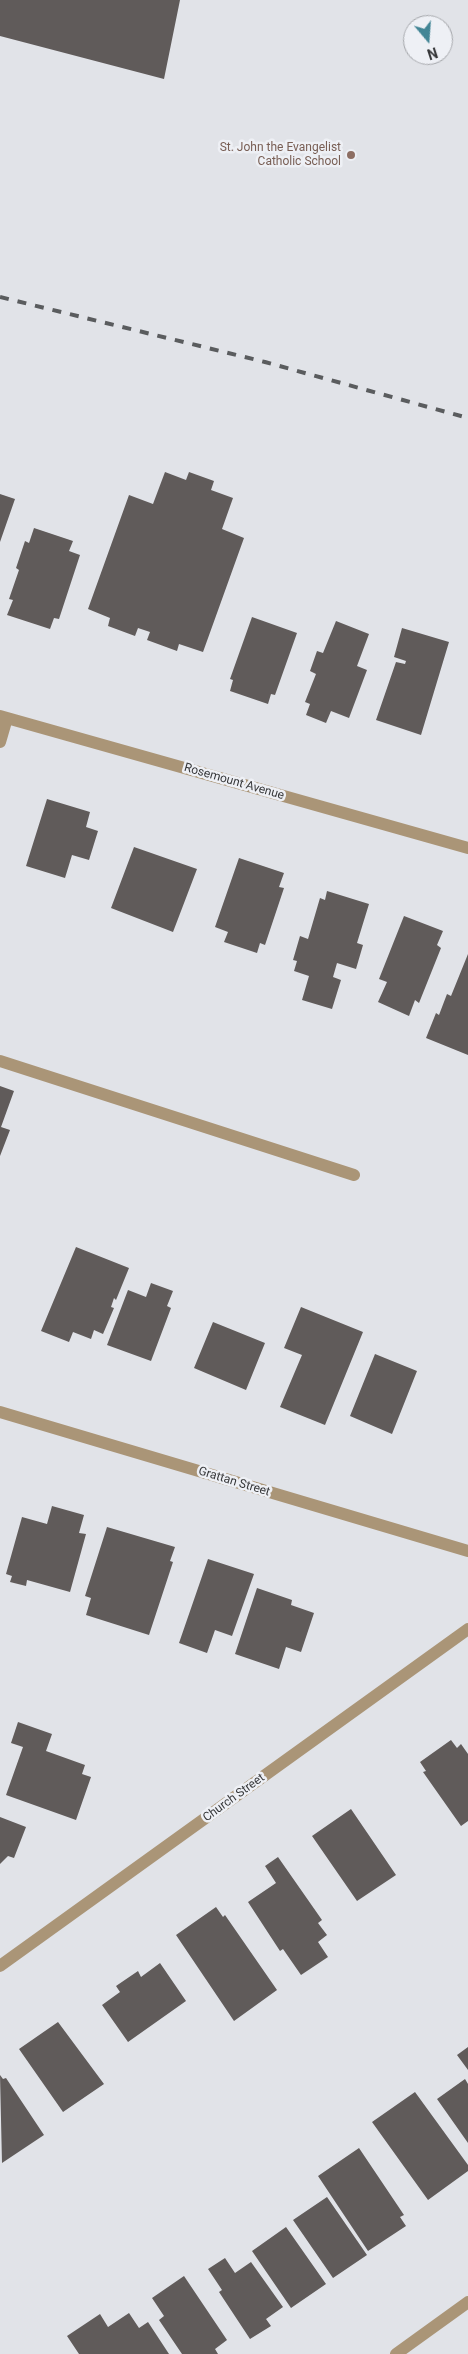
<!DOCTYPE html>
<html>
<head>
<meta charset="utf-8">
<style>
	body { margin:0 }
	#map { position:relative; width:468px; height:2354px; overflow:hidden; background:#e1e3e8; font-family:Roboto,sans-serif }
	canvas { display:block }
	.north { position:absolute; left:403px; top:15px; width:50px; height:50px; box-sizing:border-box; background:#eef0f5; border:1px solid #a4a6aa; border-radius:50%; rotate:162deg; font-size:14px; font-weight:700; line-height:20px; text-align:center; color:#363739 }
	.north::after { content:''; display:block; margin:auto; width:18px; height:22px; background:#428595; clip-path:polygon(50% 0,100% 100%,50% 72%,0 100%) }
</style>
</head>
<body>
<div id="map">
<canvas width="468" height="2354"></canvas>
<div class="north">N</div>
</div>
<script>
const ctx = document.querySelector('canvas').getContext('2d');
ctx.lineJoin = 'round';
function fill(path, color) {
  ctx.fillStyle = color;
  ctx.fill(path, 'evenodd');
}
function trace(path, color, width, dash) {
  ctx.strokeStyle = color;
  ctx.lineWidth = width;
  ctx.lineCap = dash ? 'butt' : 'round';
  ctx.setLineDash(dash || []);
  ctx.stroke(path);
}
function drawText(font, color, halo, rows, align = 'center') {
  ctx.font = font + ' Roboto,sans-serif';
  ctx.lineWidth = 5;
  ctx.setLineDash([]);
  ctx.textBaseline = 'middle';
  ctx.strokeStyle = halo;
  ctx.fillStyle = color;
  for (const [text, x, y, turn = 0] of rows) {
    ctx.save();
    ctx.translate(x, y);
    ctx.rotate((+turn || 0) * Math.PI / 180);
    ctx.textAlign = isNaN(turn) ? turn : align;
    if (halo) ctx.strokeText(text, 0, 0);
    ctx.fillText(text, 0, 0);
    ctx.restore();
  }
}
const building = new Path2D(`
	M 0,0 L 180,0 L 164,79 L 0,36 Z
	M 165,472 L 186,480 L 189,472 L 214,481 L 211,490 L 233,498 L 222,529 L 244,538 L 203,652 L 179,644 L 177,651 L 147,640 L 150,632 L 138,628 L 135,636 L 108,626 L 110,618 L 88,609 L 129,495 L 153,504 Z
	M 0,494 L 15,499 L 0,542 Z
	M 34,528 L 73,541 L 69,551 L 80,555 L 59,619 L 54,618 L 50,629 L 7,615 L 13,600 L 9,599 L 19,570 L 16,568 L 25,541 L 29,543 Z
	M 252,617 L 297,633 L 275,695 L 271,694 L 268,704 L 230,691 L 233,680 L 230,679 Z
	M 336,621 L 369,634 L 357,666 L 367,670 L 349,718 L 331,711 L 326,723 L 306,715 L 310,704 L 305,702 L 316,674 L 310,671 L 317,651 L 323,653 Z
	M 402,628 L 449,642 L 421,735 L 376,720 L 396,662 L 405,664 L 406,661 L 394,657 Z
	M 47,799 L 90,812 L 86,827 L 98,831 L 89,860 L 72,855 L 65,878 L 26,866 Z
	M 134,847 L 197,869 L 173,932 L 111,908 Z
	M 239,858 L 284,873 L 279,887 L 284,888 L 265,945 L 260,943 L 257,953 L 224,942 L 228,932 L 215,927 Z
	M 327,891 L 369,904 L 357,943 L 363,945 L 356,969 L 337,963 L 333,977 L 341,980 L 332,1009 L 302,1000 L 309,976 L 294,971 L 297,961 L 293,960 L 300,936 L 308,939 L 320,898 L 325,900 Z
	M 404,916 L 443,931 L 437,945 L 441,948 L 419,1003 L 415,1000 L 409,1016 L 378,1002 L 387,982 L 379,979 Z
	M 468,954 L 468,1055 L 426,1038 L 436,1013 L 439,1015 L 447,994 L 451,996 Z
	M 0,1086 L 14,1091 L 1,1127 L 10,1130 L 0,1156 Z
	M 76,1247 L 129,1268 L 116,1300 L 114,1298 L 111,1307 L 114,1308 L 103,1334 L 94,1330 L 91,1339 L 73,1332 L 69,1342 L 41,1331 Z
	M 151,1283 L 173,1291 L 167,1306 L 171,1308 L 151,1361 L 107,1345 L 128,1290 L 146,1297 Z
	M 301,1307 L 363,1332 L 325,1425 L 280,1407 L 302,1355 L 284,1348 Z
	M 213,1322 L 265,1343 L 246,1390 L 194,1368 Z
	M 375,1354 L 417,1371 L 392,1434 L 350,1416 Z
	M 52,1506 L 84,1515 L 79,1533 L 86,1534 L 70,1592 L 27,1580 L 26,1586 L 10,1582 L 12,1576 L 6,1574 L 22,1517 L 47,1524 Z
	M 107,1527 L 175,1547 L 170,1561 L 173,1562 L 149,1635 L 86,1615 L 91,1598 L 85,1596 Z
	M 208,1559 L 254,1574 L 232,1636 L 215,1630 L 207,1653 L 179,1643 Z
	M 257,1588 L 292,1600 L 291,1605 L 314,1613 L 301,1652 L 286,1647 L 279,1669 L 235,1654 Z
	M 18,1722 L 52,1734 L 46,1751 L 85,1765 L 82,1774 L 91,1777 L 76,1820 L 6,1795 L 23,1747 L 11,1743 Z
	M 451,1740 L 457,1748 L 461,1744 L 468,1754 L 468,1821 L 461,1826 L 423,1772 L 426,1771 L 420,1762 Z
	M 351,1809 L 396,1875 L 357,1901 L 312,1836 Z
	M 0,1817 L 26,1827 L 14,1858 L 8,1856 L 0,1864 Z
	M 278,1857 L 322,1920 L 318,1923 L 327,1935 L 318,1942 L 328,1957 L 301,1975 L 283,1949 L 280,1951 L 248,1902 L 276,1883 L 265,1866 Z
	M 216,1907 L 223,1917 L 225,1915 L 277,1990 L 234,2021 L 176,1935 Z
	M 160,1963 L 186,2001 L 128,2042 L 102,2005 L 120,1992 L 116,1986 L 138,1971 L 141,1977 Z
	M 58,2022 L 104,2084 L 63,2112 L 19,2049 Z
	M 468,2047 L 468,2070 L 457,2055 Z
	M 0,2075 L 3,2079 L 6,2078 L 44,2135 L 2,2163 Z
	M 465,2079 L 468,2084 L 468,2143 L 437,2099 Z
	M 415,2092 L 468,2165 L 468,2171 L 428,2200 L 372,2122 Z
	M 359,2148 L 404,2215 L 400,2217 L 406,2226 L 368,2251 L 318,2176 Z
	M 327,2197 L 367,2255 L 333,2278 L 293,2220 Z
	M 286,2227 L 326,2284 L 291,2308 L 252,2251 Z
	M 225,2258 L 235,2273 L 251,2262 L 283,2307 L 266,2319 L 271,2326 L 250,2339 L 219,2292 L 222,2290 L 208,2269 Z
	M 184,2276 L 227,2340 L 215,2349 L 218,2354 L 182,2354 L 159,2320 L 164,2316 L 152,2298 Z
	M 129,2313 L 139,2328 L 148,2322 L 169,2354 L 79,2354 L 67,2336 L 100,2314 L 108,2327 Z`);
const service = new Path2D(`
	M 0,1061 L 354,1175`);
const minor = new Path2D(`
	M 0,716 L 468,848
	M 0,742 L 7,718
	M 0,1412 L 468,1551
	M 396,2354 L 468,2302`);
const tertiary = new Path2D(`
	M 0,1966 L 468,1629`);
const rail = new Path2D(`
	M 0,297 L 265,362 L 468,418`);
const markers = [
	[351,155,5,"#8d6e63"]
];
const educationNames = [
	["St. John the Evangelist",341,148],
	["Catholic School",341,162]
];
const streetNames = [
	["Rosemount Avenue",234,782,16],
	["Grattan Street",234,1482,17],
	["Church Street",234,1798,-36]
];
fill(building, '#605b5a');
trace(service, '#aa9577', 12);
trace(minor, '#aa9577', 12);
trace(tertiary, '#aa9577', 12);
trace(rail, '#5a5c5e', 4, [9, 9]);
for (const [x, y, r, color] of markers) {
  const dot = new Path2D();
  dot.arc(x, y, r, 0, 2 * Math.PI);
  ctx.fillStyle = color;
  ctx.fill(dot);
  trace(dot, '#eef0f5', 2);
}
drawText('12px', '#785e54', '#eef0f5', educationNames, 'right');
drawText('12px', '#363739', '#eef0f5', streetNames);
</script>
</body>
</html>
